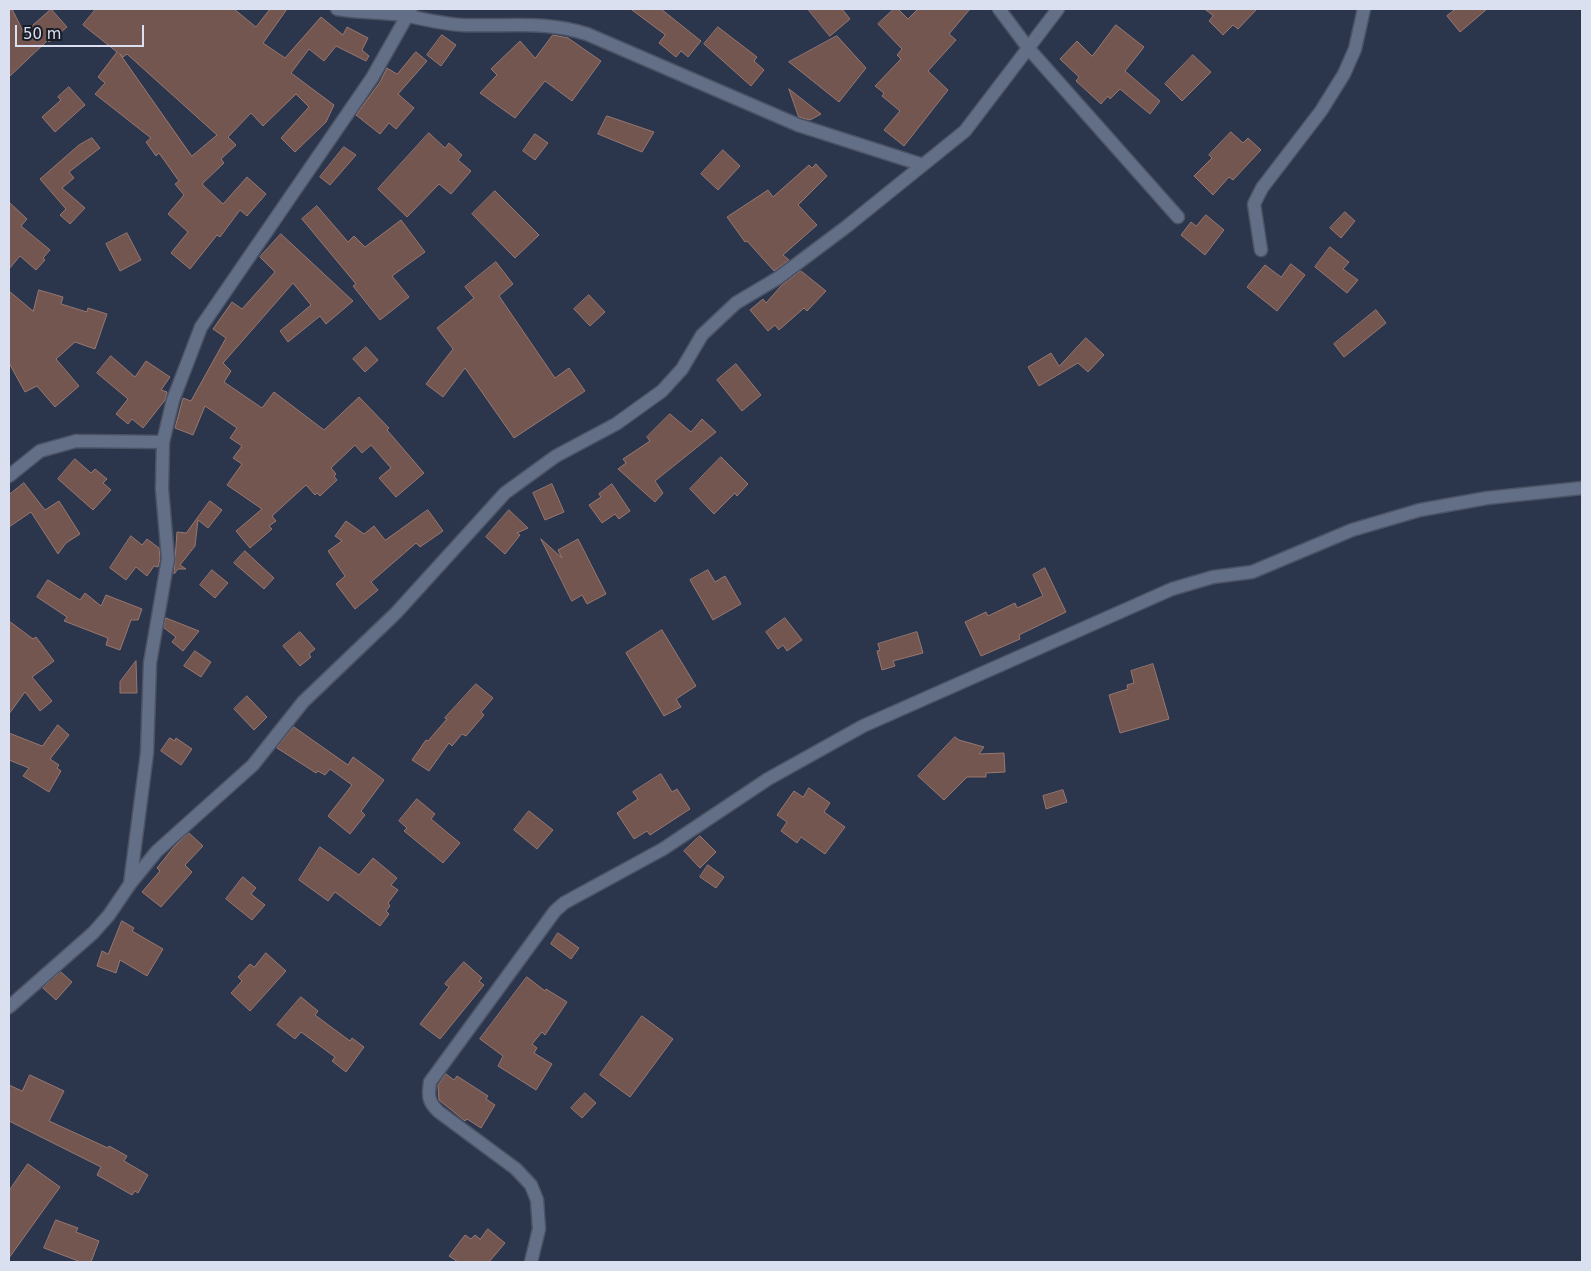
<!DOCTYPE html>
<html>
<head>
<meta charset="utf-8">
<style>
	body { margin:0 }
	#map { position:relative; width:1591px; height:1271px; overflow:hidden; background:#2b354b; font-family:"DejaVu Sans",sans-serif }
	canvas { display:block }
	.frame { position:absolute; inset:0; border:10px solid #dae0ef; pointer-events:none }
	.scale { position:absolute; left:15px; top:25px; width:129px; height:22px; box-sizing:border-box; border:2px solid #dae0ef; border-top:0; padding-left:6px; font-size:15px; line-height:18px; white-space:nowrap; color:#dae0ef; -webkit-text-stroke:4px #181d27; paint-order:stroke }
</style>
</head>
<body>
<div id="map">
<canvas width="1591" height="1271"></canvas>
<div class="frame"></div>
<div class="scale">50 m</div>
</div>
<script>
const ctx = document.querySelector('canvas').getContext('2d');
ctx.lineJoin = 'round';
function fill(path, color) {
  ctx.fillStyle = color;
  ctx.fill(path, 'evenodd');
}
function trace(path, color, width, dash) {
  ctx.strokeStyle = color;
  ctx.lineWidth = width;
  ctx.lineCap = dash ? 'butt' : 'round';
  ctx.setLineDash(dash || []);
  ctx.stroke(path);
}
const building = new Path2D(`
	M 9,9 L 12,9 L 24,33 L 51,9 L 67,27 L 49,42 L 48,40 L 9,77 Z
	M 96,9 L 234,9 L 256,27 L 270,9 L 287,9 L 263,43 L 285,58 L 321,17 L 343,35 L 347,27 L 368,38 L 362,50 L 369,56 L 366,61 L 336,46 L 324,61 L 309,49 L 291,73 L 334,105 L 326,122 L 295,152 L 281,138 L 309,107 L 296,94 L 263,126 L 251,113 L 228,137 L 236,145 L 221,159 L 224,163 L 202,184 L 223,204 L 247,177 L 266,194 L 247,216 L 240,210 L 220,237 L 217,235 L 190,269 L 171,253 L 188,232 L 168,214 L 184,195 L 175,184 L 179,181 L 159,153 L 156,156 L 146,142 L 151,138 L 95,94 L 105,83 L 98,77 L 117,52 L 83,25 ZM 120,54 L 123,57 L 127,54 L 217,135 L 192,156 Z
	M 631,9 L 661,9 L 701,41 L 688,57 L 681,51 L 676,57 L 659,43 L 665,35 Z
	M 808,9 L 842,9 L 850,19 L 830,36 Z
	M 894,9 L 898,9 L 908,19 L 918,9 L 970,9 L 949,34 L 956,40 L 928,71 L 948,90 L 904,146 L 884,130 L 900,111 L 882,96 L 884,93 L 875,86 L 901,59 L 897,55 L 902,49 L 878,24 Z
	M 1205,9 L 1257,9 L 1238,29 L 1233,25 L 1223,35 L 1209,21 L 1213,16 Z
	M 1456,9 L 1487,9 L 1460,32 L 1447,16 Z
	M 1116,25 L 1144,47 L 1125,71 L 1160,101 L 1150,114 L 1120,89 L 1110,99 L 1108,96 L 1101,104 L 1076,81 L 1079,77 L 1060,59 L 1077,41 L 1092,56 Z
	M 718,27 L 757,57 L 754,61 L 764,70 L 751,86 L 704,44 Z
	M 442,35 L 456,45 L 441,66 L 427,55 Z
	M 553,35 L 568,38 L 601,61 L 572,101 L 545,81 L 515,118 L 480,93 L 497,75 L 491,69 L 520,41 L 535,58 Z
	M 837,36 L 866,68 L 839,102 L 789,62 Z
	M 416,52 L 427,61 L 398,94 L 414,108 L 396,129 L 389,123 L 380,134 L 356,115 L 380,82 L 387,68 L 397,74 Z
	M 1193,55 L 1211,72 L 1182,101 L 1165,84 Z
	M 69,87 L 85,105 L 55,132 L 42,117 L 61,100 L 58,97 Z
	M 789,89 L 821,114 L 810,120 L 799,117 Z
	M 607,116 L 654,132 L 642,152 L 598,134 Z
	M 1231,132 L 1243,143 L 1248,138 L 1261,150 L 1233,180 L 1229,177 L 1213,195 L 1194,176 L 1212,158 L 1209,155 Z
	M 429,133 L 445,148 L 449,143 L 462,155 L 458,160 L 471,171 L 451,194 L 439,184 L 407,217 L 378,189 Z
	M 535,134 L 548,143 L 535,160 L 523,151 Z
	M 92,138 L 100,148 L 69,172 L 74,178 L 62,188 L 85,208 L 70,224 L 60,215 L 66,209 L 40,179 L 79,145 Z
	M 344,147 L 356,155 L 330,185 L 320,177 Z
	M 723,150 L 740,166 L 718,190 L 701,174 Z
	M 816,164 L 827,176 L 798,205 L 817,225 L 783,255 L 789,260 L 774,271 L 747,241 L 745,242 L 727,217 L 768,190 L 773,197 L 809,165 L 812,168 Z
	M 495,191 L 539,235 L 515,258 L 472,214 Z
	M 9,202 L 27,219 L 21,226 L 50,250 L 43,258 L 45,260 L 36,270 L 20,256 L 9,269 Z
	M 317,206 L 348,242 L 354,236 L 365,247 L 401,220 L 425,252 L 392,276 L 409,297 L 380,320 L 353,286 L 356,284 L 302,219 Z
	M 1345,212 L 1355,221 L 1341,238 L 1330,228 Z
	M 1206,215 L 1224,230 L 1205,255 L 1181,235 L 1191,222 L 1196,226 Z
	M 127,233 L 141,260 L 120,271 L 106,244 Z
	M 281,234 L 353,301 L 326,324 L 320,316 L 288,342 L 280,331 L 311,305 L 293,283 L 223,363 L 231,371 L 224,382 L 262,408 L 274,392 L 324,430 L 359,397 L 389,428 L 387,430 L 424,473 L 396,497 L 379,478 L 391,468 L 371,445 L 362,453 L 355,445 L 331,468 L 336,474 L 334,476 L 337,480 L 320,496 L 317,493 L 315,495 L 306,485 L 272,516 L 276,521 L 269,526 L 272,529 L 250,548 L 236,531 L 262,509 L 227,485 L 242,464 L 233,458 L 242,446 L 230,438 L 237,428 L 205,406 L 193,435 L 175,428 L 183,398 L 191,401 L 226,338 L 213,329 L 232,302 L 242,309 L 275,272 L 260,257 Z
	M 1330,247 L 1349,262 L 1343,269 L 1358,280 L 1347,293 L 1315,267 Z
	M 496,262 L 513,284 L 499,296 L 555,378 L 569,368 L 585,391 L 514,438 L 465,368 L 443,397 L 426,384 L 453,349 L 437,328 L 474,298 L 465,287 Z
	M 1291,264 L 1305,275 L 1277,311 L 1247,287 L 1265,265 L 1281,277 Z
	M 801,271 L 826,291 L 807,311 L 804,308 L 779,330 L 775,325 L 768,331 L 750,310 L 763,299 L 766,303 L 781,286 Z
	M 39,290 L 63,297 L 61,304 L 87,312 L 88,308 L 107,314 L 95,349 L 75,342 L 56,359 L 79,386 L 55,407 L 37,386 L 25,392 L 9,363 L 9,291 L 33,311 Z
	M 589,295 L 605,312 L 590,326 L 574,309 Z
	M 1376,310 L 1386,323 L 1344,357 L 1334,344 Z
	M 1086,338 L 1104,355 L 1088,372 L 1078,363 L 1039,386 L 1028,367 L 1051,353 L 1059,366 Z
	M 366,347 L 378,360 L 365,372 L 353,359 Z
	M 111,356 L 135,377 L 146,361 L 170,377 L 161,390 L 167,392 L 165,400 L 143,428 L 132,419 L 128,424 L 116,414 L 128,399 L 97,373 Z
	M 736,364 L 761,395 L 742,411 L 717,380 Z
	M 670,414 L 691,432 L 702,419 L 716,432 L 655,481 L 663,493 L 655,502 L 618,469 L 626,463 L 623,459 L 650,441 L 647,437 Z
	M 721,457 L 748,484 L 737,496 L 735,493 L 714,514 L 690,489 Z
	M 75,459 L 91,473 L 95,469 L 107,479 L 103,483 L 111,490 L 93,510 L 58,479 Z
	M 24,483 L 45,510 L 59,501 L 80,534 L 66,543 L 58,554 L 31,512 L 9,527 L 9,495 Z
	M 552,484 L 564,512 L 545,520 L 533,493 Z
	M 612,484 L 630,511 L 619,519 L 615,514 L 602,523 L 589,505 L 601,497 L 599,494 Z
	M 210,501 L 222,510 L 208,528 L 198,520 L 195,546 L 180,565 L 186,569 L 178,569 L 174,574 L 177,532 L 186,533 Z
	M 428,510 L 443,531 L 420,547 L 416,543 L 371,582 L 378,590 L 355,609 L 336,584 L 345,576 L 328,551 L 342,541 L 335,536 L 346,521 L 364,534 L 374,526 L 385,540 Z
	M 509,510 L 528,528 L 517,533 L 520,535 L 505,554 L 486,537 Z
	M 131,536 L 142,545 L 147,539 L 159,548 L 160,559 L 158,567 L 154,566 L 147,576 L 136,567 L 126,580 L 110,568 Z
	M 541,539 L 562,558 L 558,550 L 578,539 L 606,594 L 587,604 L 582,595 L 572,601 Z
	M 245,551 L 274,578 L 264,589 L 234,563 Z
	M 1045,568 L 1066,612 L 1019,635 L 1020,639 L 981,656 L 965,622 L 986,612 L 988,616 L 1015,603 L 1017,608 L 1043,596 L 1033,575 Z
	M 212,570 L 228,583 L 215,598 L 200,585 Z
	M 708,570 L 715,582 L 725,576 L 741,604 L 713,620 L 690,580 Z
	M 48,580 L 80,600 L 85,593 L 101,606 L 106,595 L 142,609 L 138,620 L 131,620 L 120,650 L 106,645 L 108,638 L 64,621 L 67,617 L 37,597 Z
	M 166,618 L 199,631 L 183,651 L 172,642 L 176,637 L 164,628 Z
	M 785,618 L 802,640 L 787,651 L 783,645 L 778,649 L 766,632 Z
	M 9,621 L 33,639 L 36,637 L 54,661 L 32,677 L 52,701 L 40,711 L 25,692 L 9,714 Z
	M 662,630 L 696,686 L 676,699 L 681,707 L 664,716 L 626,653 Z
	M 300,632 L 315,649 L 309,654 L 311,657 L 300,666 L 283,646 Z
	M 917,632 L 923,653 L 893,661 L 895,666 L 882,670 L 877,651 L 880,650 L 878,644 Z
	M 195,651 L 211,662 L 201,677 L 184,666 Z
	M 136,661 L 137,693 L 120,693 L 120,682 Z
	M 1153,664 L 1169,719 L 1120,733 L 1109,695 L 1128,689 L 1127,685 L 1134,683 L 1131,671 Z
	M 476,684 L 493,698 L 481,712 L 484,715 L 466,736 L 462,734 L 452,746 L 449,743 L 429,771 L 412,760 L 426,740 L 428,741 L 447,719 L 445,718 Z
	M 247,696 L 267,717 L 254,730 L 234,709 Z
	M 58,725 L 69,735 L 50,759 L 59,765 L 57,768 L 61,771 L 49,792 L 23,776 L 29,768 L 9,760 L 9,733 L 42,746 Z
	M 294,727 L 348,765 L 353,757 L 384,780 L 361,811 L 365,815 L 350,834 L 328,816 L 352,785 L 330,769 L 325,775 L 318,771 L 316,773 L 277,748 Z
	M 955,737 L 959,740 L 984,747 L 979,754 L 1004,753 L 1005,772 L 986,773 L 986,777 L 967,777 L 944,800 L 918,776 Z
	M 170,738 L 175,741 L 176,738 L 192,749 L 181,765 L 161,751 Z
	M 661,774 L 672,792 L 677,789 L 690,809 L 650,835 L 647,831 L 634,839 L 617,813 L 638,799 L 633,792 Z
	M 809,788 L 830,803 L 824,812 L 845,827 L 825,854 L 801,837 L 797,843 L 781,831 L 787,822 L 777,815 L 794,791 L 803,797 Z
	M 1063,790 L 1067,802 L 1046,809 L 1043,796 Z
	M 417,799 L 435,814 L 431,819 L 460,843 L 443,863 L 404,831 L 407,828 L 399,821 Z
	M 529,811 L 553,830 L 537,849 L 514,830 Z
	M 189,833 L 203,846 L 185,865 L 192,872 L 161,907 L 142,892 L 160,871 L 157,868 L 173,848 Z
	M 700,836 L 716,852 L 700,868 L 684,851 Z
	M 320,847 L 359,875 L 373,858 L 397,878 L 391,885 L 398,890 L 388,903 L 390,906 L 386,911 L 389,914 L 380,926 L 335,892 L 328,901 L 299,880 Z
	M 708,865 L 724,877 L 716,888 L 700,877 Z
	M 243,877 L 256,888 L 251,894 L 265,905 L 252,920 L 226,899 Z
	M 122,921 L 134,928 L 132,931 L 163,949 L 147,976 L 120,960 L 116,973 L 97,966 L 102,951 L 108,954 Z
	M 558,933 L 579,948 L 571,959 L 551,944 Z
	M 266,953 L 286,971 L 250,1011 L 231,993 L 242,981 L 238,977 L 250,964 L 254,967 Z
	M 464,962 L 482,978 L 479,981 L 484,985 L 440,1039 L 420,1024 L 449,987 L 445,984 Z
	M 61,972 L 72,982 L 56,1000 L 43,988 Z
	M 527,977 L 545,991 L 546,989 L 567,1002 L 545,1035 L 542,1032 L 532,1044 L 537,1048 L 534,1053 L 552,1064 L 536,1090 L 498,1066 L 503,1056 L 480,1039 Z
	M 301,997 L 318,1011 L 315,1015 L 350,1041 L 352,1038 L 364,1047 L 346,1072 L 332,1061 L 335,1057 L 301,1032 L 295,1039 L 277,1025 Z
	M 642,1016 L 673,1039 L 630,1097 L 600,1075 Z
	M 446,1074 L 454,1080 L 457,1076 L 488,1096 L 486,1099 L 495,1105 L 481,1128 L 467,1119 L 465,1121 L 439,1100 L 438,1086 Z
	M 30,1075 L 64,1091 L 49,1121 L 108,1148 L 109,1146 L 127,1156 L 124,1161 L 148,1175 L 138,1193 L 135,1191 L 132,1195 L 97,1175 L 101,1167 L 9,1121 L 9,1085 L 22,1091 Z
	M 585,1093 L 596,1103 L 582,1118 L 571,1108 Z
	M 28,1164 L 60,1187 L 9,1258 L 9,1191 Z
	M 56,1220 L 78,1228 L 76,1232 L 99,1241 L 91,1262 L 81,1262 L 44,1248 Z
	M 488,1229 L 505,1243 L 489,1262 L 458,1262 L 449,1256 L 465,1235 L 471,1239 L 475,1235 L 480,1239 Z`);
const minor = new Path2D(`
	M 337,9 C 361,13 385,12 409,16 C 427,20 444,24 462,25 C 507,27 543,20 587,34 L 798,125 L 923,165
	M 999,9 L 1029,49 L 1178,217
	M 1261,250 L 1254,204 L 1262,188 L 1321,111 L 1344,74 L 1355,49 L 1364,9
	M 9,476 L 40,451 L 76,441 L 163,442
	M 130,884 L 147,753 L 150,663 L 168,559 L 162,489 L 163,442 L 173,400 L 201,327 L 372,78 L 411,9
	M 9,1007 L 93,933 L 109,915 L 130,884 L 157,851 L 253,765 L 303,702 L 396,613 L 505,493 L 556,456 L 616,424 L 662,391 L 682,369 L 702,335 L 736,303 L 778,278 L 846,227 L 965,131 L 1058,9
	M 531,1262 L 539,1229 L 537,1200 L 531,1185 L 516,1169 L 439,1112 C 428,1102 428,1096 430,1082 L 555,911 L 564,903 L 663,849 L 768,779 L 863,726 L 1172,589 L 1213,577 L 1252,572 L 1352,530 L 1420,510 L 1487,498 L 1582,488`);
fill(building, '#745650');
trace(building, '#977771', 1);
trace(minor, '#4b5365', 15);
trace(minor, '#636e87', 12);
</script>
</body>
</html>
